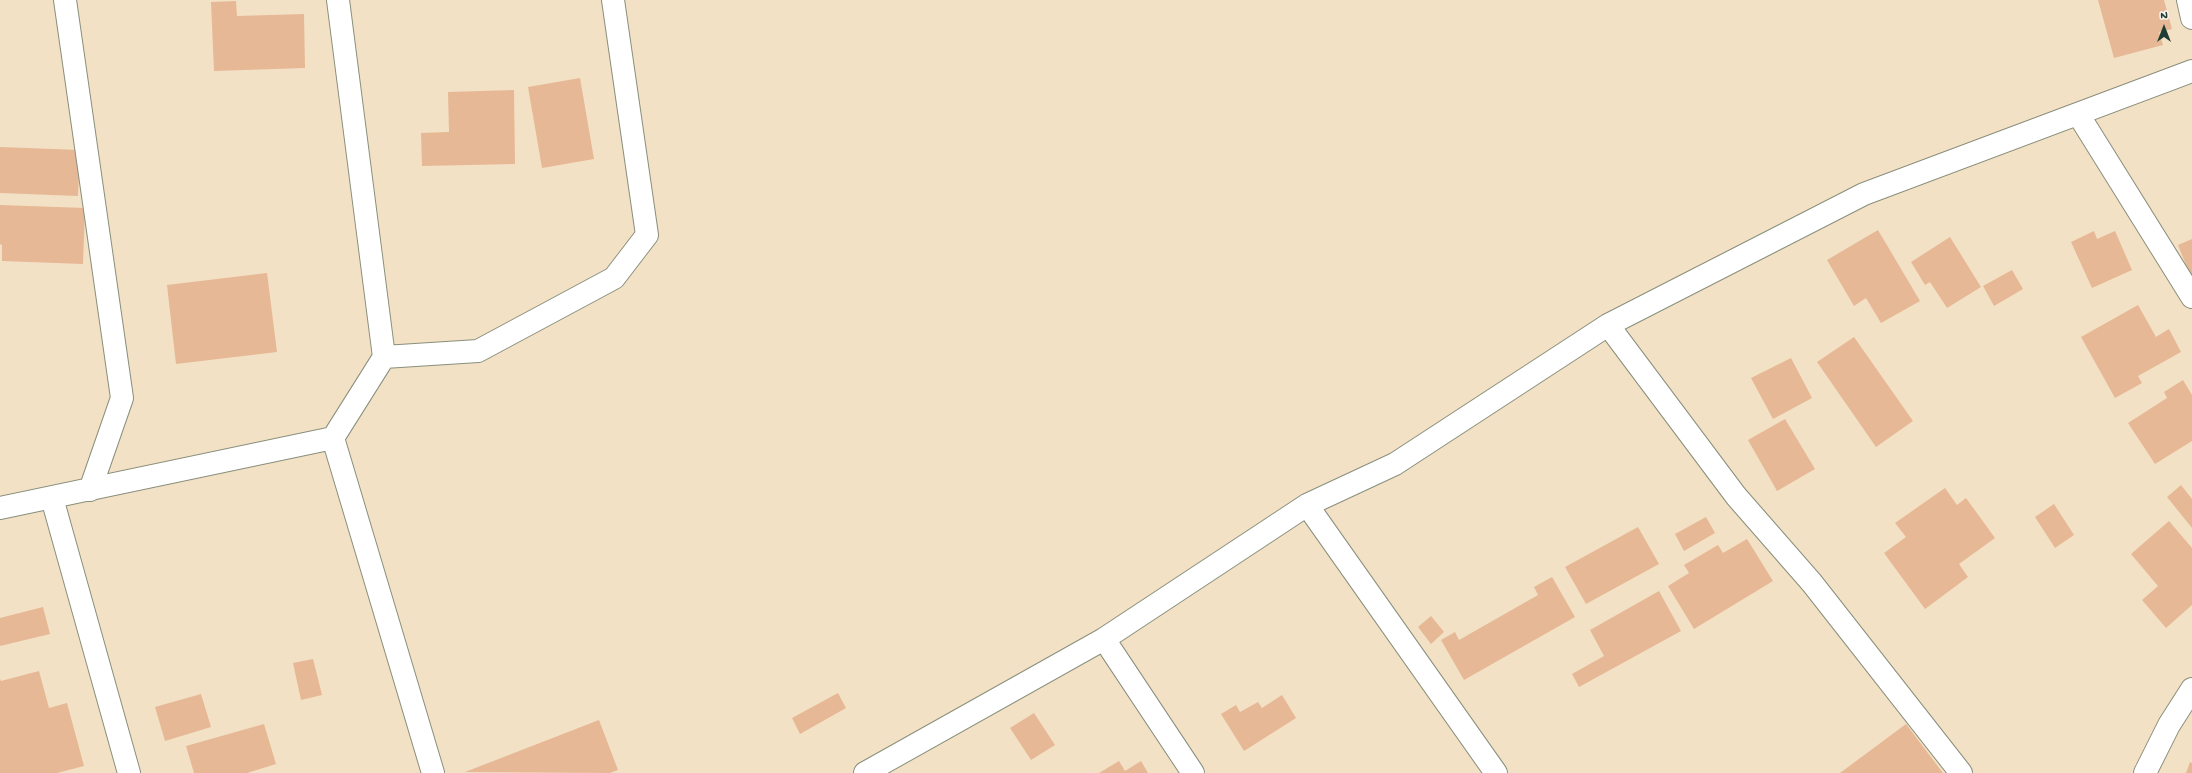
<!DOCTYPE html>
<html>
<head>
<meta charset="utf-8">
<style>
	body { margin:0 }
	#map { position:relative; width:2192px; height:773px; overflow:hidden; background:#f3e1c5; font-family:"Gochi Hand",sans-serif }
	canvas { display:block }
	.north { position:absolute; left:2144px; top:8px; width:40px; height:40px; -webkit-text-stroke:3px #fbf7ec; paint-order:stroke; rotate:0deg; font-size:11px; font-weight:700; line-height:16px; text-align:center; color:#1f3d34 }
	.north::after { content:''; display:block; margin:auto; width:14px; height:18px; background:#1f3d34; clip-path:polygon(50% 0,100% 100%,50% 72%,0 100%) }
</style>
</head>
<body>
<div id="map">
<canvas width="2192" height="773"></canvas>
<div class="north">N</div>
</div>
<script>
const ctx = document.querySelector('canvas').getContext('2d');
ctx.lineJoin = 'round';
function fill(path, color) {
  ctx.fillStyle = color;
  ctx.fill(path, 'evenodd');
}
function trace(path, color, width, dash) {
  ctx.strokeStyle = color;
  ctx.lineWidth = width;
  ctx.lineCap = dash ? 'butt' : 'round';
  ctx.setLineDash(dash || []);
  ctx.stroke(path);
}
const building = new Path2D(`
	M 2098,0 L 2164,0 L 2172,29 L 2159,32 L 2163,45 L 2114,58 Z
	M 236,1 L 237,16 L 304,14 L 305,68 L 214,71 L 211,2 Z
	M 580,78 L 594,159 L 542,168 L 528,87 Z
	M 514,90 L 515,164 L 422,166 L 421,133 L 449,132 L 448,92 Z
	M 0,147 L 80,150 L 78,196 L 0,193 Z
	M 0,205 L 85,208 L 83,264 L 2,261 L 2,245 L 0,244 Z
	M 1878,230 L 1920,301 L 1881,323 L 1866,298 L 1854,306 L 1827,260 Z
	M 2094,231 L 2097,239 L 2115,231 L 2132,270 L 2092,288 L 2071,242 Z
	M 1950,237 L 1981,287 L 1947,308 L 1930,282 L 1925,285 L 1911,262 Z
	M 2192,239 L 2192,274 L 2190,275 L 2178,245 Z
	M 2012,270 L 2023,289 L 1994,306 L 1983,286 Z
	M 267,273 L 277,352 L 176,364 L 167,285 Z
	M 2138,305 L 2156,337 L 2169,329 L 2181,352 L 2138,376 L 2142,383 L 2115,398 L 2081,337 Z
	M 1854,337 L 1913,421 L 1876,447 L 1817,362 Z
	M 1791,358 L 1812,398 L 1773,419 L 1751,378 Z
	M 2183,380 L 2192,395 L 2192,441 L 2155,464 L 2128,423 L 2167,398 L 2164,392 Z
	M 1785,419 L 1815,469 L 1777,491 L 1748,440 Z
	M 2181,485 L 2192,499 L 2192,528 L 2167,497 Z
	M 1945,488 L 1957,505 L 1966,498 L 1995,538 L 1959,564 L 1968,577 L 1925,609 L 1884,553 L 1906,537 L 1895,523 Z
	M 2054,504 L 2074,535 L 2055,548 L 2035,517 Z
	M 1706,517 L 1715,533 L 1684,551 L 1675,534 Z
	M 2169,521 L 2192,548 L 2192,605 L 2166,628 L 2142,600 L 2158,586 L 2131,554 Z
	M 1638,527 L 1659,564 L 1586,604 L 1565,567 Z
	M 1747,539 L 1773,581 L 1694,629 L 1668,586 L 1689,573 L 1684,565 L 1718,545 L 1723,553 Z
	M 1552,577 L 1575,617 L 1464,680 L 1441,640 L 1455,632 L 1459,640 L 1538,595 L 1534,587 Z
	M 1659,591 L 1681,631 L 1579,687 L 1572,674 L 1604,656 L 1590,630 Z
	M 43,607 L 50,634 L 0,646 L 0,618 Z
	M 1431,616 L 1444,632 L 1431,644 L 1418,627 Z
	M 313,659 L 322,695 L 301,700 L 293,663 Z
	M 39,671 L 49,708 L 67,703 L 84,766 L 57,773 L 0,773 L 0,679 L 1,681 Z
	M 838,693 L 846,708 L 800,734 L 792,718 Z
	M 201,694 L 211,727 L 165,741 L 155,707 Z
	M 1282,695 L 1296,718 L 1244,751 L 1221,714 L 1236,705 L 1240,712 L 1258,702 L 1262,708 Z
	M 1034,713 L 1055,745 L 1031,760 L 1010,728 Z
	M 599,720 L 618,770 L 610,773 L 465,772 Z
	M 264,724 L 276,764 L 247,773 L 194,773 L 186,746 Z
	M 1906,724 L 1943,773 L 1840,773 Z
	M 1119,761 L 1125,771 L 1141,761 L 1148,773 L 1099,773 Z
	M 2190,762 L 2192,763 L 2192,773 L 2186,773 Z`);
const minor = new Path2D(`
	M 65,0 L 122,398 L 90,490
	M 2188,0 L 2192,18
	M 2078,114 L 2192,297
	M 1608,325 L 1736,496 L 1812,583 L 1961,773
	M 384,357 L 478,351 L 614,278 L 647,235 L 613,0
	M 333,438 L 433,773
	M 52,498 L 129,773
	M 1307,505 L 1496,773
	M 0,508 L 333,438 L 384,357 L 338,0
	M 1104,639 L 1193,773
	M 865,773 L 1104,639 L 1307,505 L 1395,464 L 1608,325 L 1864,194 L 2192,71
	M 2145,773 L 2169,725 L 2192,689`);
fill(building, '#e6b895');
trace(minor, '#898f7c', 24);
trace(minor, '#fff', 22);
</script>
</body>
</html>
